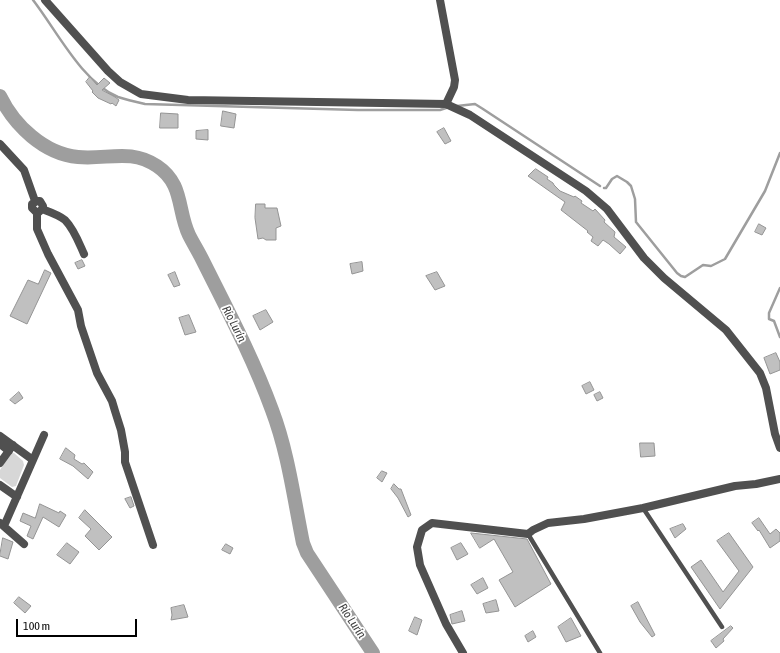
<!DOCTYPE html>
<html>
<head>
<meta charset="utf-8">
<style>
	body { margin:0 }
	#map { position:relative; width:780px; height:653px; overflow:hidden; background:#fff; font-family:"Asap Condensed",sans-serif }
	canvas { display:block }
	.scale { position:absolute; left:16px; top:619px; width:121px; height:18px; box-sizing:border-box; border:2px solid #000; border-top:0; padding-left:5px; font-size:12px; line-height:14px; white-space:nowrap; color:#000; -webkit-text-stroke:3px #fff; paint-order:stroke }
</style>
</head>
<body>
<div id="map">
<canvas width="780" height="653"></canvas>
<div class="scale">100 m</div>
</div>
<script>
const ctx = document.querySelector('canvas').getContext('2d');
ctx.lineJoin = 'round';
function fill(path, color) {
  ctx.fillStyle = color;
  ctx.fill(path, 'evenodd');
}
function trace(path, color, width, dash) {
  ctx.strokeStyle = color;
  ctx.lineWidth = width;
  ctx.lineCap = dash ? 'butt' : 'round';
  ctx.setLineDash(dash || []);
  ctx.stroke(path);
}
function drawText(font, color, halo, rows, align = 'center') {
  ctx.font = font + ' "Asap Condensed",sans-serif';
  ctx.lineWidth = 3.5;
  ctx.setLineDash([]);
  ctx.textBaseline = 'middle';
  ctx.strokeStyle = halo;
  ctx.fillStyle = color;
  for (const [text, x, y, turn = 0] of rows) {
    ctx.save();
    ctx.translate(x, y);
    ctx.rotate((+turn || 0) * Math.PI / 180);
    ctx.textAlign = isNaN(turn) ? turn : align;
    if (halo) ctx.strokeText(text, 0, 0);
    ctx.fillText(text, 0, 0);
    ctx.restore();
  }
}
const green = new Path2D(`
	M 14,453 L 23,461 L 24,465 L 16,486 L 12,487 L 0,478 L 0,470 L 10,454 Z`);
const stream = new Path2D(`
	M 33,0 C 57,31 82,82 118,97 C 127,100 136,102 145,104 L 358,110 L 440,110 L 446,108
	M 457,106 L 475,104 L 483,109 L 600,186
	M 604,188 L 606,188 L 612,179 L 617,176 L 627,182 L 631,186 L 635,199 L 636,222 L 677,273 L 681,276 L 685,277 L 703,265 L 711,266 L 725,259 L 765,191 L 780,153
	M 780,288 L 769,313 L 769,319 L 774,321 L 780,337`);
const river = new Path2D(`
	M 0,96 C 14,125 44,154 78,157 C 107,160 130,148 157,166 C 184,184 177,210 189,235 C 193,243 198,251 202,259 C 227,309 253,358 272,410 C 288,452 294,499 303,543 L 307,553 L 373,653`);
const building = new Path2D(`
	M 90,77 L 97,85 L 104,78 L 110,83 L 102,90 L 115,97 L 119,100 L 116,106 L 112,103 L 111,104 L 98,98 L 92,92 L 93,91 L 86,82 Z
	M 223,111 L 236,114 L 234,128 L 221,126 Z
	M 161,113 L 178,114 L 178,128 L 160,128 Z
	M 444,128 L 451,141 L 445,144 L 437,132 Z
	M 208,130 L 208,140 L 196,139 L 196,131 Z
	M 536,169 L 548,177 L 547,179 L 553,183 L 554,185 L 560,191 L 574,197 L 575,196 L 582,201 L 581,203 L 593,211 L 595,209 L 605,220 L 604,222 L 615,232 L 614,237 L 626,247 L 620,254 L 609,244 L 603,240 L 598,246 L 591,241 L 593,237 L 587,232 L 588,231 L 561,210 L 565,202 L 528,176 L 534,170 Z
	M 256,204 L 265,204 L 265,208 L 277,208 L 281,226 L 276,228 L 276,240 L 266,240 L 263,238 L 258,239 L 255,218 Z
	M 759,224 L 766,228 L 762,235 L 755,232 Z
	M 82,260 L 85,266 L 78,269 L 75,263 Z
	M 362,262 L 363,271 L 352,274 L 350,264 Z
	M 45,270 L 51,273 L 27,324 L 10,316 L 28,280 L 38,284 Z
	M 175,272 L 180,285 L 174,287 L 168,275 Z
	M 437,272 L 445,286 L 435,290 L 426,276 Z
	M 266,310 L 273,322 L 260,330 L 253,316 Z
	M 189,315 L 196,332 L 185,335 L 179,318 Z
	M 776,353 L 780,362 L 780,370 L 770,374 L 764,358 Z
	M 590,382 L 594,390 L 586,394 L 582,386 Z
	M 19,392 L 23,398 L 15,404 L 10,400 Z
	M 600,392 L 603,398 L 597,401 L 594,395 Z
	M 640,443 L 654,443 L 655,456 L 641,457 Z
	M 66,448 L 75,455 L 74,459 L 82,464 L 84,463 L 93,472 L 88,479 L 73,466 L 60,459 Z
	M 382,471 L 387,473 L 382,482 L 377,478 Z
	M 394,484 L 399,489 L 401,489 L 411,515 L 408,517 L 398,498 L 391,489 Z
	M 131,497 L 134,506 L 130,508 L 125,499 Z
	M 40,504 L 59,513 L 60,511 L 66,515 L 59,527 L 43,517 L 33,539 L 27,536 L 31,526 L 20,521 L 23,513 L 35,518 Z
	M 85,510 L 112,537 L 99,550 L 85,536 L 91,529 L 79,518 Z
	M 759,518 L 770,534 L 776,529 L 780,533 L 780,541 L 770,548 L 759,530 L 758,531 L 752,523 Z
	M 683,524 L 686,529 L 675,538 L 670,529 Z
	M 471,533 L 527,539 L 551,584 L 515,607 L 499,580 L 513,572 L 494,539 L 480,548 Z
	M 729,533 L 753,567 L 720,609 L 691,567 L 701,560 L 723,592 L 739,571 L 717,541 Z
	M 3,538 L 13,542 L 8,559 L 0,556 Z
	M 67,543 L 79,552 L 70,564 L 57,555 Z
	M 461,543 L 468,554 L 457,560 L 451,548 Z
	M 226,544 L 233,548 L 230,554 L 222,550 Z
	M 483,578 L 488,588 L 477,594 L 471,585 Z
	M 19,597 L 31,606 L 25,613 L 14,603 Z
	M 496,600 L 499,611 L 486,613 L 483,604 Z
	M 638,602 L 655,635 L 652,637 L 640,622 L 631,606 Z
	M 184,605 L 188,617 L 171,620 L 172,615 L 171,608 Z
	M 462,611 L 465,621 L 452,624 L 450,615 Z
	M 415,617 L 422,620 L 417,635 L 409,631 Z
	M 571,618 L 581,636 L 566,642 L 558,627 Z
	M 731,626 L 733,628 L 723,639 L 724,641 L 716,648 L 711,641 Z
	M 533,631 L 536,637 L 528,642 L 525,636 Z`);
const service = new Path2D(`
	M 643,508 L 722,627
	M 528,534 L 600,653`);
const minor = new Path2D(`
	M 440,0 L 455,80 L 454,87 L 446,104
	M 0,144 L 24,170 L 35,201
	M 42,209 L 43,206 L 40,201 L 37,201 L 32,204 L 32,208 L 36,212 L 39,212 L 42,209 C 50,212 59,215 65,220 C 74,229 79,243 84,254
	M 37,212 L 37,229 L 48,254 L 78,310 L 81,326 L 97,373 L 112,401 L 115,411 L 121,430 L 125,452 L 125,462 L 153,545
	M 0,436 L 33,460
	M 0,444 L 9,451
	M 0,463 L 13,445
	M 0,485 L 17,497
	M 0,523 L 24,544
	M 4,526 L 44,435
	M 463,653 L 446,624 L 420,565 L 417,547 L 422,530 L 432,523 L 528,534 L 533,530 L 548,523 L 584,519 L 643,508 L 735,486 L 756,484 L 780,479`);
const tertiary = new Path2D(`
	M 45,0 L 108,71 L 120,82 L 141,94 L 188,100 L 446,104 L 470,115 L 586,191 L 607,209 L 644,258 L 664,278 L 726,330 L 760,373 L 766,388 L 775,434 L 780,448`);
const waterNames = [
	["Río Lurín",234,324,63],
	["Río Lurín",352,621,56]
];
fill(green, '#d7d7d7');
trace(stream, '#9e9e9e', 2.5);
trace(river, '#9e9e9e', 14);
fill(building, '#c0c0c0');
trace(building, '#949494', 1);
trace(service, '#505050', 4.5);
trace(minor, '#505050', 8);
trace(tertiary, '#505050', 8);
drawText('italic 12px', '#3f3f3f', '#fff', waterNames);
</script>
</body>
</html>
